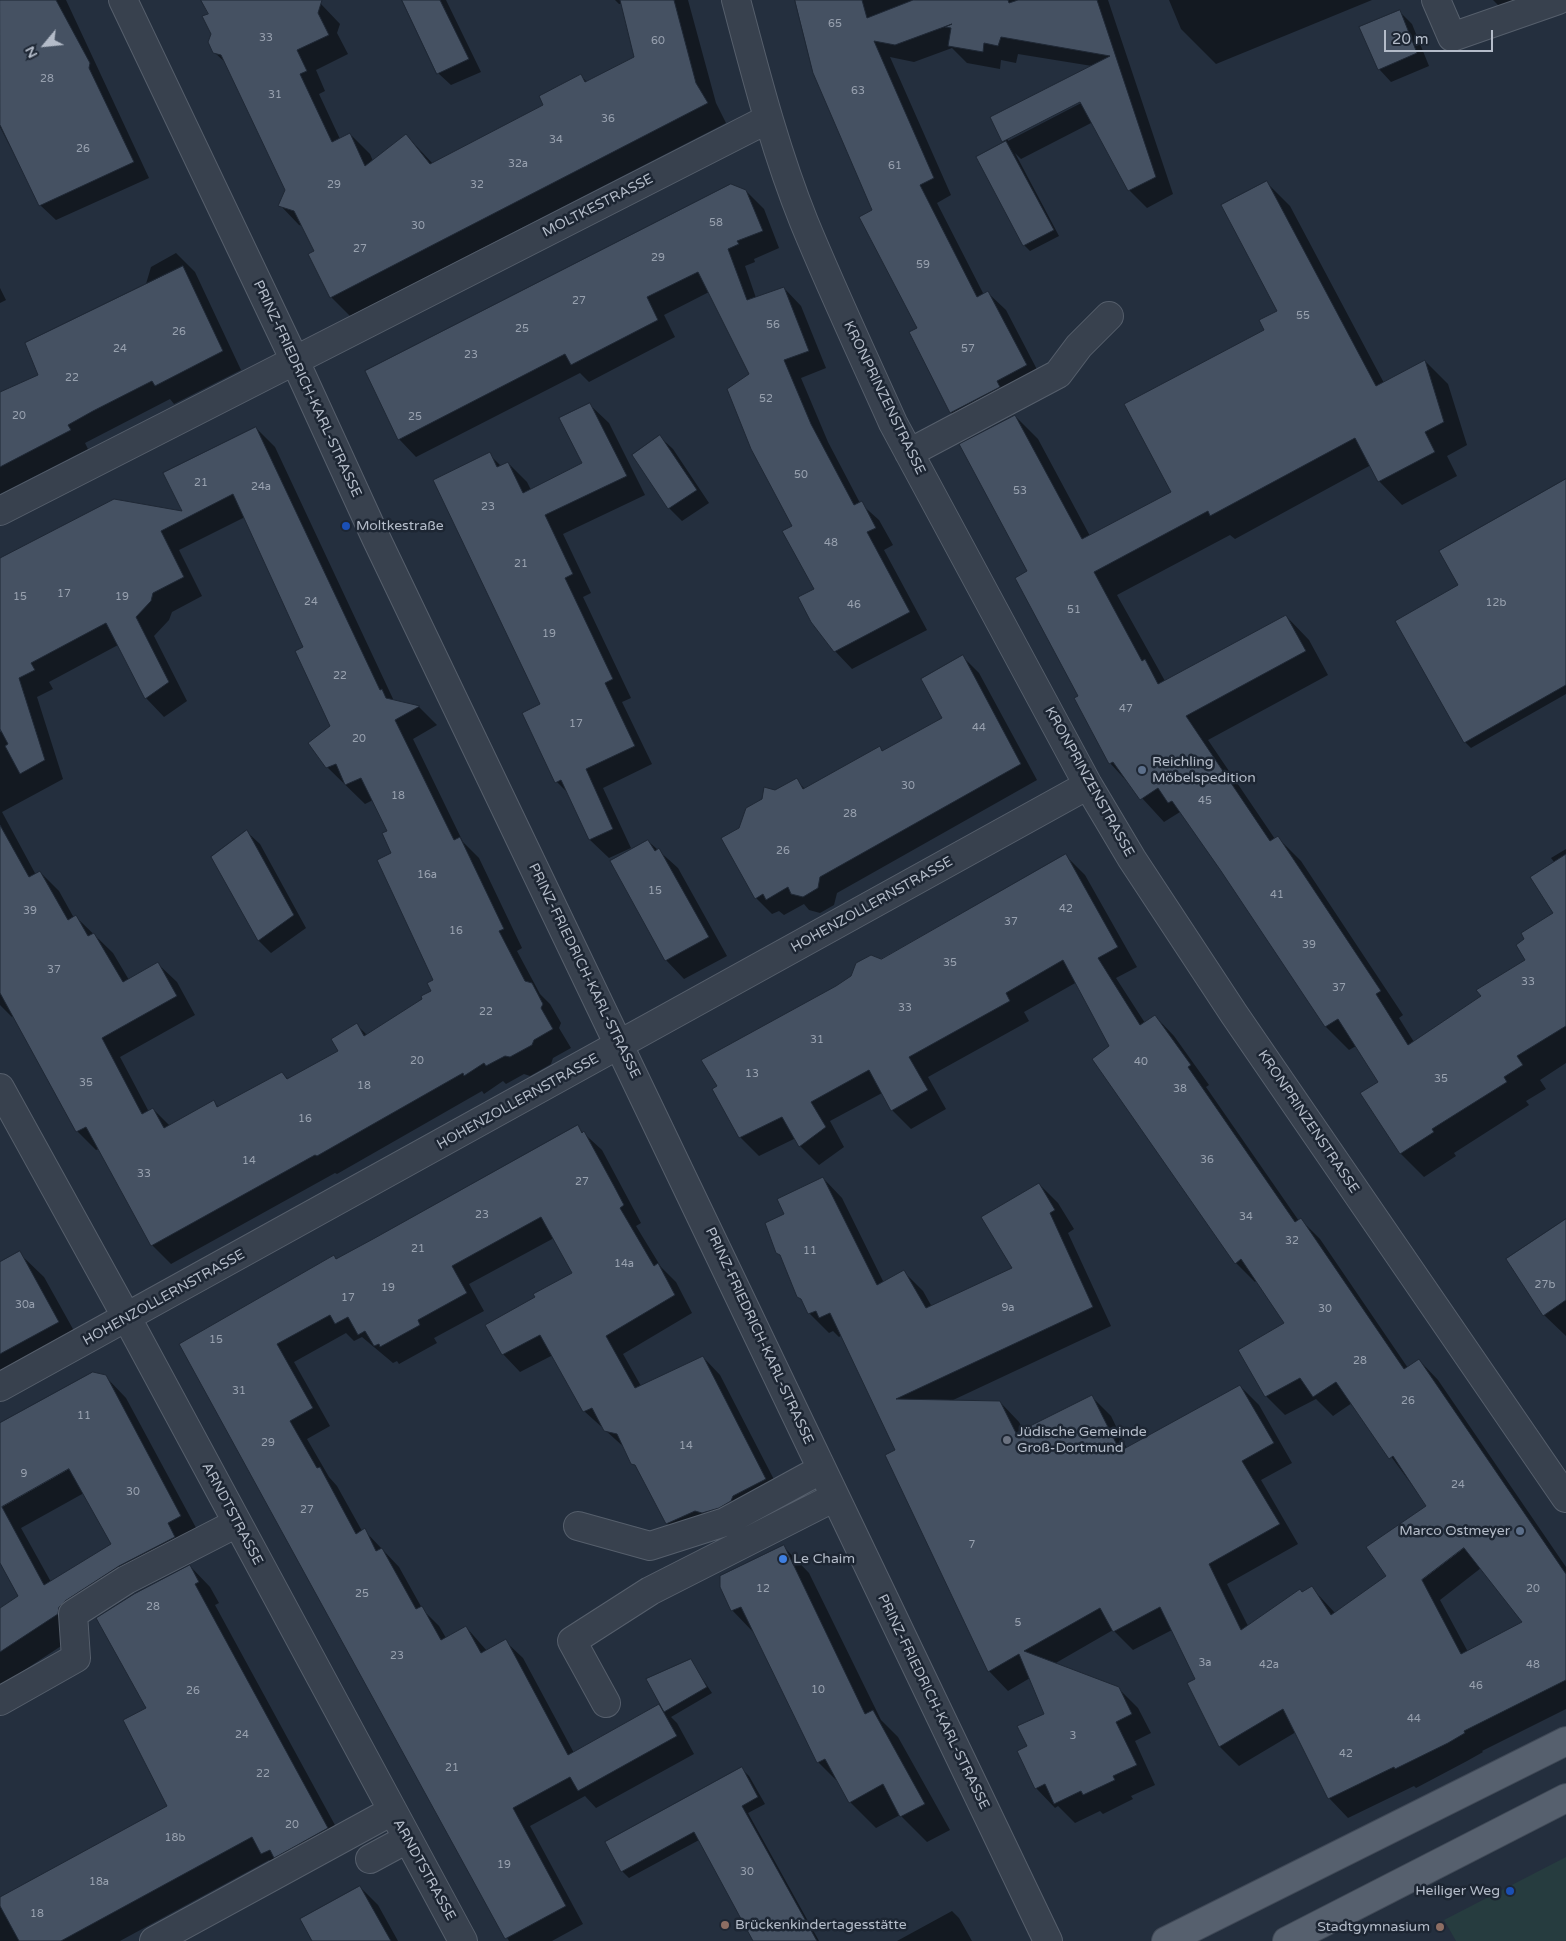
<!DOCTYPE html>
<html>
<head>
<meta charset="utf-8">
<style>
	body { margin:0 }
	#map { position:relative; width:1566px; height:1941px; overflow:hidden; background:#242f3e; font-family:"Varela Round",sans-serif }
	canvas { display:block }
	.north { position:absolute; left:20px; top:20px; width:50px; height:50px; -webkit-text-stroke:4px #1d2633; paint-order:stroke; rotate:242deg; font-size:14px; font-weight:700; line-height:20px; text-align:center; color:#b4bcc9 }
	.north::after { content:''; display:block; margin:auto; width:18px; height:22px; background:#b4bcc9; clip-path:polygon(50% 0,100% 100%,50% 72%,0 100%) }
	.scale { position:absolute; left:1384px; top:30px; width:109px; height:22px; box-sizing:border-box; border:2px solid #b4bcc9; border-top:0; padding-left:6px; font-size:15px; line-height:18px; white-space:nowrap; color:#b4bcc9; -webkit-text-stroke:4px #1d2633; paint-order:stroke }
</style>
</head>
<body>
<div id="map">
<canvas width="1566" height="1941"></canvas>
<div class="north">N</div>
<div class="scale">20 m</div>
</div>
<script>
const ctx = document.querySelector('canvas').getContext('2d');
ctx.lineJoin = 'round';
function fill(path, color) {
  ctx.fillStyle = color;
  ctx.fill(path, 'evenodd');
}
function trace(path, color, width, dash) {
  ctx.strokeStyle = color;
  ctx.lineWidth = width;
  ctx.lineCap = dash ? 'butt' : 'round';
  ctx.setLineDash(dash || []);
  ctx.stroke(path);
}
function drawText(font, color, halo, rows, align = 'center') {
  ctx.font = font + ' "Varela Round",sans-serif';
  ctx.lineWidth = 5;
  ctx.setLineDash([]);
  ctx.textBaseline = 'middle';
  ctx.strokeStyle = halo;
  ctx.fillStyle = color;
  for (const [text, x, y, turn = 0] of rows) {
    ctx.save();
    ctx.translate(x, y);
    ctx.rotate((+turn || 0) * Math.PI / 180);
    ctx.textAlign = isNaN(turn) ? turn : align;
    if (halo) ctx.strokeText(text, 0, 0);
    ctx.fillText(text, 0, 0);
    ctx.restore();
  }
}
const green = new Path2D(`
	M 1566,1857 L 1566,1941 L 1456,1941 L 1444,1920 Z`);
const shadow = new Path2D(`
	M 0,0 L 66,0 L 149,178 L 56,220 L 40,205 L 0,127 Z
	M 202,0 L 312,0 L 321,4 L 340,24 L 337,33 L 348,54 L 316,70 L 325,91 L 319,94 L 340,139 L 350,134 L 370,154 L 373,161 L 406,135 L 433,164 L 545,105 L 581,76 L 587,82 L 636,58 L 622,4 L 619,4 L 615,0 L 688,0 L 716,103 L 726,123 L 350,316 L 331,297 L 316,252 L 303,226 L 299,225 L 280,205 L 286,190 L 228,65 L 214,52 L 209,14 Z
	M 404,0 L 446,0 L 481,72 L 451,85 L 438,73 Z
	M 795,0 L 1108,0 L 1173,194 L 1147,208 L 1129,190 L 1093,122 L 1021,159 L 1015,153 L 1059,236 L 1030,251 L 1024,245 L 1005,143 L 992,118 L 1092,66 L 1018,54 L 1016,63 L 1001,60 L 1000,69 L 967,63 L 952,48 L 914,62 L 890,57 L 951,195 L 937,203 L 984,295 L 988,293 L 1006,310 L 1044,383 L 969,430 L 951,413 L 910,333 L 919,329 ZM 1085,98 L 1087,100 L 1008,141 L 1008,138 Z
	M 1169,0 L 1372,0 L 1216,64 L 1181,29 Z
	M 1493,0 L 1558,0 L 1512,19 Z
	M 1400,12 L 1412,24 L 1429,66 L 1391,82 L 1379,69 Z
	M 1267,183 L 1290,206 L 1384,383 L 1425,361 L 1448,384 L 1467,445 L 1447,456 L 1457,476 L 1402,505 L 1379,481 L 1371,465 L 1235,539 L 1230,535 L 1117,595 L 1165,681 L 1286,616 L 1309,640 L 1328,675 L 1208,740 L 1275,839 L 1278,838 L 1301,861 L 1403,1015 L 1399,1018 L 1414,1042 L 1482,997 L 1527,961 L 1555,914 L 1555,863 L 1551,858 L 1566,849 L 1566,1063 L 1540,1080 L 1546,1089 L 1526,1101 L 1529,1105 L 1454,1153 L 1456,1156 L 1424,1177 L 1401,1154 L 1380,1082 L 1356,1046 L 1349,1050 L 1326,1027 L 1185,817 L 1180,812 L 1164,822 L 1110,763 L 1075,698 L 1080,696 L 1029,571 L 1015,416 L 1038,439 L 1090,536 L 1173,493 L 1278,311 Z
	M 746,191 L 764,209 L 779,248 L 754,259 L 755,262 L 745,266 L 756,298 L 784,288 L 801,306 L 826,368 L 801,378 L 828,442 L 860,503 L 879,520 L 893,545 L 884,550 L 927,630 L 852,669 L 835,651 L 793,527 L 751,374 L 709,292 L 664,315 L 675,337 L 589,382 L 580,373 L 416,457 L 399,439 Z
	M 176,253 L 195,272 L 241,370 L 174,404 L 170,399 L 112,429 L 85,443 L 88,449 L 0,494 L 0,395 L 40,376 L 26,344 L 146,284 L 151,267 Z
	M 0,288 L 6,300 L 0,303 Z
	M 590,405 L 609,423 L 645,495 L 563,534 L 591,593 L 583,597 L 631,698 L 622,702 L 652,764 L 603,788 L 631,848 L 609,858 L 590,840 L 569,794 L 557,782 L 489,454 L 501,466 L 508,463 L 527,482 L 531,490 L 584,464 Z
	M 256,428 L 275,447 L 394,701 L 419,707 L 437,725 L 413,739 L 463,842 L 479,858 L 522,948 L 517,951 L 540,994 L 550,1004 L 561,1023 L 559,1028 L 571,1048 L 553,1058 L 551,1064 L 530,1076 L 524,1074 L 506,1084 L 503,1081 L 484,1094 L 482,1091 L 337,1174 L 335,1173 L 171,1264 L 152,1245 L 99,1149 L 96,1150 L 77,1131 L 14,1016 L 12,1017 L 0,1005 L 0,732 L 4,730 L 0,721 L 0,558 L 184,513 ZM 245,517 L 305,648 L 331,726 L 327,767 L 365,804 L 373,800 L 388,831 L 393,853 L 435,980 L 432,991 L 424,1000 L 367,1035 L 357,1025 L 340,1052 L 289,1080 L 282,1073 L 219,1107 L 213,1102 L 170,1126 L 153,1109 L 149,1112 L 120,1057 L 195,1015 L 177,982 L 158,964 L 129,980 L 113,953 L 76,917 L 74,918 L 59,891 L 40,872 L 36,875 L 2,812 L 63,779 L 37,697 L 53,689 L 49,682 L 118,645 L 146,698 L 164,717 L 187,701 L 154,636 L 169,620 L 172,612 L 202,596 L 179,550 Z
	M 660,437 L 673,449 L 709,503 L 682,521 L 669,508 Z
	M 1566,481 L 1566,694 L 1471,748 L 1465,742 L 1460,586 Z
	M 963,657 L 979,673 L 1037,780 L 837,893 L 834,905 L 820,913 L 809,910 L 804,904 L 784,915 L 779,911 L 772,914 L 756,898 L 740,829 L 775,792 L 796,780 L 805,789 L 879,747 L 883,751 L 944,718 Z
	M 247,832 L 260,844 L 306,928 L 271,953 L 259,941 Z
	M 648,841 L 678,868 L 727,956 L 684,979 L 666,960 Z
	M 1066,856 L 1085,875 L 1137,967 L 1116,978 L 1145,1023 L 1155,1016 L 1174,1036 L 1209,1085 L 1206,1087 L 1299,1221 L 1301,1220 L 1320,1239 L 1408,1368 L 1419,1360 L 1438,1380 L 1566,1567 L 1566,1709 L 1482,1751 L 1483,1752 L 1467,1761 L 1416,1788 L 1414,1786 L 1348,1818 L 1329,1798 L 1296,1732 L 1239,1766 L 1220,1747 L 1189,1684 L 1196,1680 L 1172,1630 L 1133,1650 L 1113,1630 L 1054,1664 L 1118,1688 L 1138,1708 L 1151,1733 L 1135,1741 L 1155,1785 L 1131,1796 L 1133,1799 L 1103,1814 L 1100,1811 L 1075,1823 L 1058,1806 L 1055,1808 L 1036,1788 L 1029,1746 L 1046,1714 L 1030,1678 L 1008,1691 L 989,1671 L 887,1456 L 897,1451 L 842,1335 L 839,1337 L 833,1331 L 829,1333 L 809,1313 L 782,1257 L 777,1252 L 785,1214 L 823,1178 L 842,1198 L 884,1283 L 904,1272 L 923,1291 L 932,1307 L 1014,1268 L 1039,1184 L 1058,1203 L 1074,1229 L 1068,1233 L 1111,1326 L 951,1401 L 1000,1402 L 1019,1422 L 1024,1431 L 1092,1397 L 1111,1416 L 1127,1449 L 1240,1386 L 1259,1405 L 1292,1463 L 1261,1480 L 1298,1544 L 1227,1584 L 1248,1626 L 1311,1587 L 1335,1613 L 1388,1577 L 1428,1507 L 1352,1403 L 1333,1416 L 1316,1399 L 1285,1415 L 1266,1396 L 1286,1323 L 1257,1280 L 1255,1282 L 1236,1263 L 1111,1047 L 1077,982 L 1024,1012 L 1029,1021 L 928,1077 L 946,1109 L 911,1129 L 892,1110 L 882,1093 L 830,1121 L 844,1147 L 819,1165 L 800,1146 L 796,1138 L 759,1156 L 740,1137 L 881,961 ZM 1481,1568 L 1524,1623 L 1468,1652 L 1440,1600 Z
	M 577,1127 L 602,1150 L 641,1223 L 636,1226 L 661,1267 L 676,1282 L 692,1313 L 623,1354 L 641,1386 L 703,1357 L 720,1375 L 783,1497 L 685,1541 L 667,1524 L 626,1449 L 584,1411 L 553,1355 L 520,1372 L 503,1354 L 536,1298 L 574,1273 L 554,1238 L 469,1284 L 484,1311 L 434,1338 L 437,1343 L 399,1364 L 397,1361 L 393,1363 L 362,1337 L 354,1341 L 346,1333 L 294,1362 L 330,1426 L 307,1439 L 329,1477 L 337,1486 L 362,1531 L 364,1530 L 399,1567 L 423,1610 L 439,1626 L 446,1638 L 466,1627 L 487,1651 L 505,1641 L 523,1658 L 574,1753 L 659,1705 L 663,1710 L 690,1660 L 712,1693 L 671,1717 L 677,1723 L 694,1754 L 596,1808 L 585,1796 L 530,1826 L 583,1924 L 552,1941 L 509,1941 L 181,1344 L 333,1256 L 337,1259 Z
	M 1566,1221 L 1566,1336 L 1544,1315 Z
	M 19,1253 L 44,1277 L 83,1347 L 0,1392 L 0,1264 Z
	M 105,1376 L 126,1398 L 201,1537 L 140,1587 L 85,1622 L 78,1635 L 0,1686 L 0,1609 L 20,1596 L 0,1560 L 0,1424 ZM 84,1493 L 113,1544 L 51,1582 L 21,1528 Z
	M 784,1547 L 809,1573 L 881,1720 L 898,1737 L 950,1830 L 927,1842 L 900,1815 L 876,1828 L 850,1802 L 842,1786 L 818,1762 L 756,1635 L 732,1610 Z
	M 190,1566 L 210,1587 L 219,1603 L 215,1605 L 348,1849 L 283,1874 L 269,1860 L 120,1941 L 0,1941 L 0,1898 L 169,1806 L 148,1709 Z
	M 742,1769 L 749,1776 L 765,1804 L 748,1813 L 819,1941 L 755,1941 L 699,1840 L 629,1878 L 622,1871 L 607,1842 Z
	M 360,1887 L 378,1905 L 398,1941 L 313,1941 Z
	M 952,1911 L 959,1918 L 972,1941 L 897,1941 Z`);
const building = new Path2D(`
	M 0,0 L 56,0 L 90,63 L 89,68 L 134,162 L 39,206 L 0,125 Z
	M 201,0 L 322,0 L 318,13 L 329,35 L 297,50 L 307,71 L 300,74 L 332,142 L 350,133 L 365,166 L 406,134 L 430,164 L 543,105 L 539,96 L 581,74 L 585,82 L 634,57 L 620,0 L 674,0 L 696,83 L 708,103 L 330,298 L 308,254 L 314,251 L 294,211 L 278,206 L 285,190 L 221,55 L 213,53 L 208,42 L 211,34 L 202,16 L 208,14 Z
	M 402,0 L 440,0 L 469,59 L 437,74 Z
	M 795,0 L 862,0 L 867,18 L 913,0 L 1008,0 L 1009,3 L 1018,0 L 1097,0 L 1156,177 L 1128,191 L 1080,102 L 1002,142 L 990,117 L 1110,56 L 1001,37 L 998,46 L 984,43 L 983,52 L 948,46 L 951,28 L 945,27 L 952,24 L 895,45 L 874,41 L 934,178 L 920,185 L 977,297 L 988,291 L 1027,365 L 997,381 L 1000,387 L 950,413 L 909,332 L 917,328 L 859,217 L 872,210 L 813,73 Z
	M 1400,10 L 1417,53 L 1378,70 L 1359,27 Z
	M 1006,141 L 1054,230 L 1023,246 L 976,157 Z
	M 1267,181 L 1376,386 L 1425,360 L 1444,422 L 1425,432 L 1435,452 L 1378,482 L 1355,438 L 1210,516 L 1208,511 L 1094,572 L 1142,661 L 1145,659 L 1158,684 L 1286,615 L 1306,651 L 1186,716 L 1270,841 L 1278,836 L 1310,884 L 1381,991 L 1376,994 L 1408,1045 L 1481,996 L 1476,990 L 1525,960 L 1516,945 L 1524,939 L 1521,933 L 1553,913 L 1530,877 L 1566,854 L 1566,1026 L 1517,1056 L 1523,1065 L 1504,1077 L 1507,1082 L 1432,1129 L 1434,1132 L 1400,1154 L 1360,1093 L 1378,1082 L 1338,1019 L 1325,1027 L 1221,871 L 1172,801 L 1168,803 L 1158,788 L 1140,800 L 1113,762 L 1109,764 L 1074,698 L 1078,696 L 1015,578 L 1027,571 L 959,444 L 1015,415 L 1082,539 L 1171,492 L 1124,404 L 1264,330 L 1259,320 L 1277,311 L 1221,205 Z
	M 731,184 L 746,190 L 763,231 L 737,241 L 739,244 L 728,249 L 747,300 L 784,287 L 809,351 L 784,360 L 811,424 L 854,505 L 862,501 L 876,528 L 867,532 L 910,612 L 834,652 L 811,622 L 798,597 L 814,589 L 782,531 L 792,526 L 751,449 L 727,389 L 749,374 L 698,272 L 647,297 L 658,320 L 571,365 L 565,354 L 398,440 L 365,371 Z
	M 183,266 L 223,351 L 155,386 L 152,381 L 93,411 L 68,425 L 71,430 L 0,467 L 0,392 L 38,375 L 25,343 Z
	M 590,403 L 627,476 L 545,515 L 573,574 L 565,578 L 613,679 L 605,683 L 635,746 L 586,769 L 613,829 L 589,840 L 561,780 L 555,783 L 522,713 L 540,704 L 433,480 L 490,452 L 497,467 L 508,462 L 523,493 L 582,463 L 559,418 Z
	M 256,427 L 380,690 L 382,689 L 386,698 L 420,706 L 395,720 L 454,840 L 460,837 L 504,929 L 499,931 L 525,981 L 532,983 L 543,1004 L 541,1008 L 553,1029 L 534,1040 L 532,1045 L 510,1057 L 505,1056 L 486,1066 L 484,1063 L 464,1076 L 463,1073 L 317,1156 L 315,1155 L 151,1246 L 86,1127 L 76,1132 L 0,993 L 0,825 L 29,877 L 40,871 L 68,920 L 76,915 L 88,936 L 94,933 L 123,982 L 158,962 L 177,996 L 102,1038 L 142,1114 L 153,1108 L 164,1128 L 214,1100 L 217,1107 L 282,1072 L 287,1079 L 338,1051 L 331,1039 L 357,1023 L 364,1036 L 422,999 L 421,996 L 431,991 L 427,983 L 433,980 L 377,860 L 391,853 L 382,833 L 387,831 L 361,778 L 345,785 L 336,764 L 326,768 L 308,743 L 330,726 L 295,651 L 303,647 L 233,494 L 161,531 L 184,577 L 153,593 L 151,601 L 136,617 L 169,682 L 145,699 L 106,623 L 31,663 L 35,670 L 19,678 L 45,760 L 20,774 L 5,746 L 8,744 L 0,729 L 0,558 L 114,499 L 182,511 L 163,473 Z
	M 660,435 L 697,490 L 668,509 L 632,455 Z
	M 1566,479 L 1566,685 L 1464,743 L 1395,621 L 1458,585 L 1439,551 Z
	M 963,655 L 1021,764 L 820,877 L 818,888 L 803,897 L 791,894 L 788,887 L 766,900 L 763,894 L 755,899 L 721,838 L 739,828 L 746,808 L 762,799 L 764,787 L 775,790 L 797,778 L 803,789 L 880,746 L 882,751 L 942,718 L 921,679 Z
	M 247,830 L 294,915 L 258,941 L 211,857 Z
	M 648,840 L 655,851 L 659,848 L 709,937 L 665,961 L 610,861 Z
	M 1066,854 L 1118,947 L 1098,958 L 1140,1025 L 1155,1015 L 1191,1065 L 1188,1067 L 1295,1222 L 1301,1218 L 1404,1369 L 1419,1359 L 1566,1574 L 1566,1680 L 1464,1731 L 1465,1733 L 1448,1743 L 1395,1769 L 1394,1767 L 1328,1799 L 1283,1709 L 1219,1747 L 1187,1683 L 1195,1679 L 1160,1607 L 1113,1632 L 1100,1608 L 1024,1651 L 1119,1687 L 1132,1714 L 1116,1722 L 1137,1765 L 1113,1776 L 1115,1780 L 1083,1795 L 1081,1791 L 1054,1804 L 1045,1784 L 1035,1789 L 1017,1751 L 1027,1746 L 1017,1726 L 1044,1714 L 1019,1654 L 988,1672 L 885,1455 L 895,1450 L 830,1313 L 819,1318 L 816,1311 L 808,1314 L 801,1299 L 797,1297 L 780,1255 L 776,1253 L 765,1223 L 784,1214 L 777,1199 L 823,1177 L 877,1285 L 904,1270 L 926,1308 L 1012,1268 L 981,1217 L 1039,1183 L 1055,1210 L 1050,1213 L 1093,1307 L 896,1399 L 1000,1401 L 1016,1433 L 1092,1395 L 1120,1451 L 1240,1385 L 1274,1443 L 1242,1461 L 1280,1524 L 1209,1564 L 1241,1630 L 1300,1589 L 1302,1592 L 1312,1586 L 1331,1615 L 1386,1576 L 1366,1547 L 1426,1506 L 1393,1456 L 1389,1459 L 1336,1382 L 1313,1397 L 1300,1378 L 1265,1397 L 1238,1350 L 1284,1323 L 1241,1259 L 1235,1264 L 1092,1059 L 1109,1046 L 1063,960 L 1006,993 L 1010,1001 L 909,1057 L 928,1090 L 891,1111 L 869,1070 L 811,1102 L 826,1127 L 799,1147 L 782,1117 L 739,1138 L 712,1089 L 717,1086 L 701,1060 L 836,986 L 851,976 L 856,963 L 871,955 L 881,959 ZM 1464,1548 L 1522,1622 L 1461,1654 L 1422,1580 Z
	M 578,1125 L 582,1133 L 584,1131 L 614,1186 L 624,1205 L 620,1208 L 654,1266 L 658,1263 L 675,1295 L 606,1336 L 635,1388 L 703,1356 L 766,1479 L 733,1496 L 731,1501 L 719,1508 L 702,1513 L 695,1511 L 666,1524 L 635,1465 L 631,1464 L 617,1434 L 604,1431 L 592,1408 L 583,1412 L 540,1335 L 502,1355 L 485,1325 L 535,1297 L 533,1294 L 572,1273 L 541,1217 L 452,1266 L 467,1293 L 418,1320 L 420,1325 L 380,1347 L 379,1344 L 374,1346 L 365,1331 L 358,1335 L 348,1317 L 335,1324 L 330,1315 L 277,1344 L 313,1408 L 290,1421 L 317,1468 L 320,1467 L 356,1534 L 365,1528 L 376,1551 L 382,1548 L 416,1609 L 422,1606 L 441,1640 L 466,1626 L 481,1653 L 506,1639 L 568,1755 L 659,1704 L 677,1736 L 578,1791 L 570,1777 L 513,1808 L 566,1906 L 505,1939 L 179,1344 L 334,1255 L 336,1259 L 373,1239 Z
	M 1566,1219 L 1566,1300 L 1543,1316 L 1506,1259 Z
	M 20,1251 L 59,1322 L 0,1354 L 0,1262 Z
	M 93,1372 L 106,1375 L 181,1516 L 168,1523 L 175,1537 L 119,1566 L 65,1601 L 59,1607 L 58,1614 L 0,1652 L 0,1608 L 18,1596 L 0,1563 L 0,1423 ZM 69,1469 L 111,1544 L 44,1585 L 2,1507 Z
	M 784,1545 L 865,1714 L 873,1710 L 925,1804 L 900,1817 L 883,1784 L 849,1803 L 825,1759 L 817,1763 L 741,1607 L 731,1611 L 720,1587 L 720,1576 Z
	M 190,1565 L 199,1582 L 195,1584 L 328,1828 L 274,1858 L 270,1850 L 261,1854 L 252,1837 L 61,1941 L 19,1941 L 0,1906 L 0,1897 L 167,1806 L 123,1720 L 146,1708 L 96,1618 L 134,1594 Z
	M 691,1659 L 707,1687 L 664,1712 L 646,1679 Z
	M 742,1767 L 758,1797 L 742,1806 L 817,1941 L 753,1941 L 694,1832 L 621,1872 L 605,1842 Z
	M 360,1886 L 391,1941 L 312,1941 L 300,1919 Z`);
const minor = new Path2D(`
	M 123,0 L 295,361 L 376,538 L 1048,1941
	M 736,0 C 756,75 775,150 804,222 C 832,290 863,356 893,423 L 1088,785 L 1132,859 L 1234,1014 L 1566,1498
	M 1436,0 L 1452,37 L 1558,0
	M 909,453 L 1058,374 L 1079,346 L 1109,316
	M 0,511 L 768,119
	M 0,1088 L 127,1318 L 463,1941
	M 0,1387 L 1088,785
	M 578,1526 L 650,1546 L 725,1522 L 822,1469
	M 0,1701 L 76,1658 L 73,1614 L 126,1580 L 237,1523
	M 606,1703 L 572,1641 L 650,1591 L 835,1497
	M 370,1859 L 407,1839
	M 154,1941 L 392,1811`);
const major = new Path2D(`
	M 1166,1941 L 1566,1741
	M 1287,1941 L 1566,1798`);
const markers = [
	[346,526,5,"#1a4fb4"],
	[1142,770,5,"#5c6f8a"],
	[1007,1440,5,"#6b7280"],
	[1520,1531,5,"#5c6f8a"],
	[783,1559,5,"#3f7fe0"],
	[1510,1891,5,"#1a4fb4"],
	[725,1925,5,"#8d6e63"],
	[1440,1927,5,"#8d6e63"]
];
const numberNames = [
	["65",835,24],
	["33",266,38],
	["60",658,41],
	["28",47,79],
	["63",858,91],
	["31",275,95],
	["36",608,119],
	["34",556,140],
	["26",83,149],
	["32a",518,164],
	["61",895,166],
	["29",334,185],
	["32",477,185],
	["58",716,223],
	["30",418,226],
	["27",360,249],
	["29",658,258],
	["59",923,265],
	["27",579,301],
	["55",1303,316],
	["56",773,325],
	["25",522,329],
	["26",179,332],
	["24",120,349],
	["57",968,349],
	["23",471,355],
	["22",72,378],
	["52",766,399],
	["20",19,416],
	["25",415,417],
	["50",801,475],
	["21",201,483],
	["24a",261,487],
	["53",1020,491],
	["23",488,507],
	["48",831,543],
	["21",521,564],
	["17",64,594],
	["15",20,597],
	["19",122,597],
	["24",311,602],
	["12b",1496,603],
	["46",854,605],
	["51",1074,610],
	["19",549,634],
	["22",340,676],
	["47",1126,709],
	["17",576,724],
	["44",979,728],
	["20",359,739],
	["30",908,786],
	["18",398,796],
	["45",1205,801],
	["28",850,814],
	["26",783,851],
	["16a",427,875],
	["15",655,891],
	["41",1277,895],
	["42",1066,909],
	["39",30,911],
	["37",1011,922],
	["16",456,931],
	["39",1309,945],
	["35",950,963],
	["37",54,970],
	["33",1528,982],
	["37",1339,988],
	["33",905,1008],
	["22",486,1012],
	["31",817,1040],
	["20",417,1061],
	["40",1141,1062],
	["13",752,1074],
	["35",1441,1079],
	["35",86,1083],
	["18",364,1086],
	["38",1180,1089],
	["16",305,1119],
	["36",1207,1160],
	["14",249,1161],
	["33",144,1174],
	["27",582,1182],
	["23",482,1215],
	["34",1246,1217],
	["32",1292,1241],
	["21",418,1249],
	["11",810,1251],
	["14a",624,1264],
	["27b",1545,1285],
	["19",388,1288],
	["17",348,1298],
	["30a",25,1305],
	["9a",1008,1308],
	["30",1325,1309],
	["15",216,1340],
	["28",1360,1361],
	["31",239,1391],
	["26",1408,1401],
	["11",84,1416],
	["29",268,1443],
	["14",686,1446],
	["9",24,1474],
	["24",1458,1485],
	["30",133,1492],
	["27",307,1510],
	["7",972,1545],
	["12",763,1589],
	["20",1533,1589],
	["25",362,1594],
	["28",153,1607],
	["5",1018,1623],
	["23",397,1656],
	["3a",1205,1663],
	["42a",1269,1665],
	["48",1533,1665],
	["46",1476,1686],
	["10",818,1690],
	["26",193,1691],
	["44",1414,1719],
	["24",242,1735],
	["3",1073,1736],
	["42",1346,1754],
	["21",452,1768],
	["22",263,1774],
	["20",292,1825],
	["18b",175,1838],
	["19",504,1865],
	["30",747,1872],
	["18a",99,1882],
	["18",37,1914]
];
const streetNames = [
	["MOLTKESTRASSE",598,206,-27],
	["PRINZ-FRIEDRICH-KARL-STRASSE",307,389,65],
	["KRONPRINZENSTRASSE",884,398,64],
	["KRONPRINZENSTRASSE",1089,782,61],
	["HOHENZOLLERNSTRASSE",872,905,-29],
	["PRINZ-FRIEDRICH-KARL-STRASSE",584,971,64],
	["HOHENZOLLERNSTRASSE",518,1102,-29],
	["KRONPRINZENSTRASSE",1308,1122,56],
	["HOHENZOLLERNSTRASSE",164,1298,-29],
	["PRINZ-FRIEDRICH-KARL-STRASSE",759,1336,65],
	["ARNDTSTRASSE",232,1514,62],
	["PRINZ-FRIEDRICH-KARL-STRASSE",933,1702,64],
	["ARNDTSTRASSE",424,1870,61]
];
const poiNames = [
	["Moltkestraße",356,526],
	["Reichling",1152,762],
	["Möbelspedition",1152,778],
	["Jüdische Gemeinde",1017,1432],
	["Groß-Dortmund",1017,1448],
	["Marco Ostmeyer",1510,1531,"right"],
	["Le Chaim",793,1559],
	["Heiliger Weg",1500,1891,"right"],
	["Brückenkindertagesstätte",735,1925],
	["Stadtgymnasium",1430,1927,"right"]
];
fill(green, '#263c3f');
fill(shadow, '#0007');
fill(building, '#455162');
trace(building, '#1f2835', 1);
trace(minor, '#565f6c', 30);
trace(major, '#414a57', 30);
trace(minor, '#38414e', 28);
trace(major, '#56606e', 28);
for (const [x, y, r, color] of markers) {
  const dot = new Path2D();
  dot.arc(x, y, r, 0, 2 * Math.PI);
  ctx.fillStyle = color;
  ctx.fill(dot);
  trace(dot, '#1d2633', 2);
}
drawText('11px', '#98a1af', null, numberNames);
drawText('14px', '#b4bcc9', '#1d2633', streetNames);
drawText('14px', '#b4bcc9', '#1d2633', poiNames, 'left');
</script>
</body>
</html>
